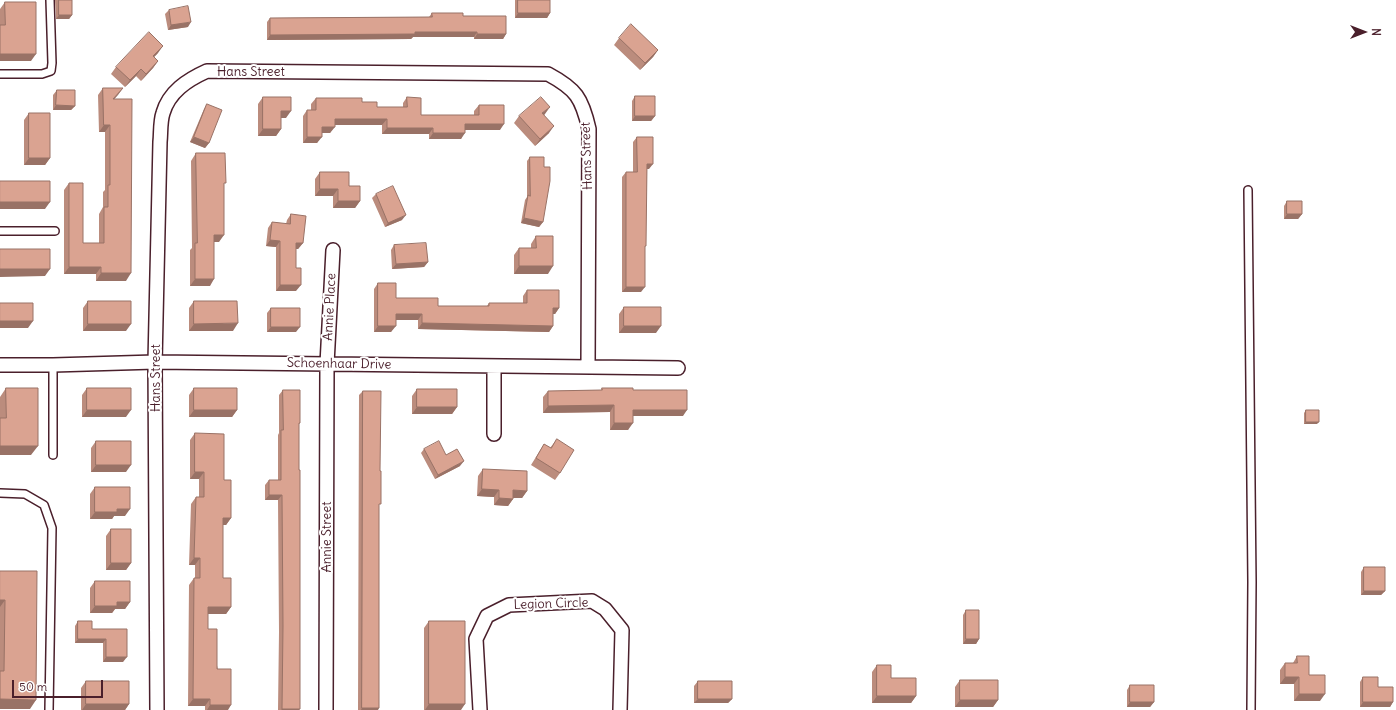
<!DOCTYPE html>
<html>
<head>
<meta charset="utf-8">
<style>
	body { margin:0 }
	#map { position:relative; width:1396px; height:710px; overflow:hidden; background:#fff; font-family:Delius,sans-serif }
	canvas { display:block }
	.north { position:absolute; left:1344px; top:12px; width:40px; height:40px; -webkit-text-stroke:3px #fff; paint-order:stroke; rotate:90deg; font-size:11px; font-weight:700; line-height:16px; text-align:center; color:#4a1f2b }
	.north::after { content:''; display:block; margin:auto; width:14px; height:18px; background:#4a1f2b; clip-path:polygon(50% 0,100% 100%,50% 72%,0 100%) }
	.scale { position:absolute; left:12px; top:680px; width:91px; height:18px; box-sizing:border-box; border:2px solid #4a1f2b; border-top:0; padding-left:5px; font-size:12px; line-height:14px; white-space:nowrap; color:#4a1f2b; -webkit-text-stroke:3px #fff; paint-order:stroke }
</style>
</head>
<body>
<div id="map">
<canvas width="1396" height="710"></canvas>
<div class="north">N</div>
<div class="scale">50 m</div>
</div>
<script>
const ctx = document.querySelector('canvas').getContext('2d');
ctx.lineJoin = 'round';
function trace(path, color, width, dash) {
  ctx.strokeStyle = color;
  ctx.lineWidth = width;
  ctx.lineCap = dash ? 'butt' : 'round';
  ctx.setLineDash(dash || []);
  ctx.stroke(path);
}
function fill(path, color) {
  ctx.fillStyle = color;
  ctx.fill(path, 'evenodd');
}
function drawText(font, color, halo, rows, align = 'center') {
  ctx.font = font + ' Delius,sans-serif';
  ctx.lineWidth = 4;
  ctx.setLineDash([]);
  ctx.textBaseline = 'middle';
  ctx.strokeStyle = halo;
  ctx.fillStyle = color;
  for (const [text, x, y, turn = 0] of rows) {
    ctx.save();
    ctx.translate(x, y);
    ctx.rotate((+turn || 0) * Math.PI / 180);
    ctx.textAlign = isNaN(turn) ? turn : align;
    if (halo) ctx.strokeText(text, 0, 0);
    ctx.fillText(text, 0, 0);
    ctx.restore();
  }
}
const lane = new Path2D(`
	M 0,74 L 42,74 L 51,71 L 52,63 L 50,0
	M 1248,190 L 1252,582 L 1251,710
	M 0,231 L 55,231
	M 53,365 L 53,455
	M 0,493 L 25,494 L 44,505 L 52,528 L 49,710`);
const street = new Path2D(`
	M 0,365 L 53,365 L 155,362 L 678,368
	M 494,366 L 494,434
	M 157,710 L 155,362 L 160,142 C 161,133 160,122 163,113 C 169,92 187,80 207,71 L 548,74 C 576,89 582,98 589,129 L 588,367
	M 326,710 L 327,364 L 333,250
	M 480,710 L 476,639 L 487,616 L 509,605 L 592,601 L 605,609 L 622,630 L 620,710`);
const wall = new Path2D(`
	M 55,0 L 72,0 L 72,15 L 69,19 L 56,19 Z
	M 515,0 L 550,0 L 550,13 L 547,18 L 515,18 Z
	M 5,2 L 31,61 L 0,61 L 0,9 Z
	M 169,10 L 188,27 L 168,30 L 165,14 Z
	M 432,13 L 463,16 L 506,34 L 503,39 L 474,39 L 474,37 L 413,37 L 411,39 L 267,40 L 267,22 L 270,18 L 429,17 Z
	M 619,38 L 658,50 L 653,57 L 640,70 L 614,45 Z
	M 158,53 L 154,57 L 158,61 L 153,68 L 141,81 L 136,76 L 125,87 L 111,74 L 116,67 Z
	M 103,88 L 123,88 L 114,99 L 126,281 L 96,281 L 96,274 L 64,274 L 64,190 L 69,183 L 83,243 L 99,243 L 99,214 L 103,207 L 103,192 L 105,190 L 105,132 L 99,132 L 98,95 Z
	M 57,90 L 75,106 L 71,110 L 53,110 L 53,95 Z
	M 635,96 L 655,116 L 651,121 L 632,121 L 632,101 Z
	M 263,97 L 286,118 L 281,118 L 281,129 L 276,136 L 258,136 L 258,104 Z
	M 407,97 L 421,115 L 474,115 L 474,111 L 479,105 L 500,130 L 465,130 L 461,139 L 429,139 L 429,134 L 382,134 L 382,125 L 335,125 L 330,133 L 322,133 L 317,143 L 303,143 L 303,116 L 307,110 L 311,110 L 311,104 L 316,98 L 362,102 L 377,107 L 403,107 L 403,103 Z
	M 207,104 L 209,143 L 205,148 L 190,142 L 204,109 Z
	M 29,113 L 50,158 L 45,165 L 24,165 L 24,120 Z
	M 545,114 L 544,115 L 549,133 L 535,146 L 514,123 L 519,116 Z
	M 637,137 L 649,169 L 647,169 L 645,248 L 641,292 L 622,292 L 622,177 L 626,172 L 633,172 L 633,142 Z
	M 196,153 L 224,186 L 219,242 L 214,242 L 210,286 L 190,286 L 190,250 L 192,248 L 191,161 Z
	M 530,157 L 543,222 L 539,227 L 521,223 L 525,200 L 527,197 L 527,161 Z
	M 320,172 L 349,186 L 360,201 L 355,208 L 333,208 L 333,196 L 315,196 L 315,179 Z
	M 376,194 L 402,220 L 385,227 L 372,198 Z
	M 1287,201 L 1302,214 L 1298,219 L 1284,219 L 1284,206 Z
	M 291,214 L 303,243 L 298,249 L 296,249 L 296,291 L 276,291 L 276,247 L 266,246 L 268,228 L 272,222 L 286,224 L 287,220 Z
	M 536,236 L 548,274 L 514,274 L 514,255 L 519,248 L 531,248 L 531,244 Z
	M 394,245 L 428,262 L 424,267 L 392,269 L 391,250 Z
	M 378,283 L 396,298 L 438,306 L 487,306 L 489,303 L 523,303 L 523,296 L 527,290 L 559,308 L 555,314 L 553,314 L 553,326 L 549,332 L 418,329 L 418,320 L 396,320 L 391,332 L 374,332 L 374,289 Z
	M 88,301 L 126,331 L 83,331 L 83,308 Z
	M 194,301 L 233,331 L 189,331 L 189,308 Z
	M 624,307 L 656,333 L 619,333 L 619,314 Z
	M 271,308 L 296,332 L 267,332 L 267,313 Z
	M 6,388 L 31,455 L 0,455 L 0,397 Z
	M 87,388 L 126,417 L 82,417 L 82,395 Z
	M 194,388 L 237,410 L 232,417 L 189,417 L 189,395 Z
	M 602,388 L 633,390 L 683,416 L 633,416 L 628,430 L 610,430 L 610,412 L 543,413 L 543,397 L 548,391 L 601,390 Z
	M 417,389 L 457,407 L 452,414 L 412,414 L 412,396 Z
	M 283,390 L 300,423 L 299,424 L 299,710 L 278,710 L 279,632 L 278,500 L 265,500 L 265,485 L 269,480 L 278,480 L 278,435 L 279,433 L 279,395 Z
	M 363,391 L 379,506 L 378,710 L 358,710 L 359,395 Z
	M 1306,410 L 1317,424 L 1304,424 L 1304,413 Z
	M 195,433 L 224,480 L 231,518 L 226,525 L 223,525 L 223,578 L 231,607 L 226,614 L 208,614 L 208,629 L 228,710 L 205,710 L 205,706 L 188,706 L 189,585 L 194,578 L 195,578 L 195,565 L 189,565 L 191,504 L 196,497 L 199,497 L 199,479 L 190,479 L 190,440 Z
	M 557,439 L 560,473 L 555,480 L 531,465 L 544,444 L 550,448 Z
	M 96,441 L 126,472 L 91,472 L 91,448 Z
	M 424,449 L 460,466 L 435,479 L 421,453 Z
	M 483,469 L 527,491 L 522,498 L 513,498 L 513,499 L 508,506 L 494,505 L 494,497 L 477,496 L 478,476 Z
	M 95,487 L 125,516 L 114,516 L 112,519 L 90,519 L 90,494 Z
	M 111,529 L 131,563 L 126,570 L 106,570 L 106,536 Z
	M 1364,567 L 1385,591 L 1381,595 L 1361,595 L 1361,572 Z
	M 0,571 L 30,709 L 0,709 Z
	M 95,581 L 130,602 L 125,609 L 115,609 L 112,613 L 90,613 L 90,588 Z
	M 966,610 L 979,639 L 976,644 L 963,644 L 963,615 Z
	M 78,621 L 92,629 L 127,629 L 123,662 L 103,662 L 103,643 L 75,643 L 75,626 Z
	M 429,621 L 461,710 L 424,710 L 424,628 Z
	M 1297,656 L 1309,675 L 1320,701 L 1294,701 L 1294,684 L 1280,684 L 1280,670 L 1285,663 L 1293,663 Z
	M 877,665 L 891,678 L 916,696 L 911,703 L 872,703 L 872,672 Z
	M 1363,677 L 1378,687 L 1393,702 L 1390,707 L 1360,707 L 1360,682 Z
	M 960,680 L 998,700 L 993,707 L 955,707 L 955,687 Z
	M 86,681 L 129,704 L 125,710 L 81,710 L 81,688 Z
	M 698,681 L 732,699 L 728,703 L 694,703 L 694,686 Z
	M 1130,685 L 1154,702 L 1150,707 L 1127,707 L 1127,690 Z`);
const shadedWall = new Path2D(`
	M 518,13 L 550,13 L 547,18 L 515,18 Z
	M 59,15 L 72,15 L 69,19 L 56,19 Z
	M 191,22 L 188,27 L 168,30 L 171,25 Z
	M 415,32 L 477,32 L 474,37 L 413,37 L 411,39 L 267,40 L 270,35 Z
	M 477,34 L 506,34 L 503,39 L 474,39 Z
	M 163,46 L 158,53 L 148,63 L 153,56 Z
	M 658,50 L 653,57 L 640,70 L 645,63 Z
	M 0,54 L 36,54 L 31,61 L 0,61 Z
	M 158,61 L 153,68 L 141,81 L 146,74 Z
	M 141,69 L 136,76 L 125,87 L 130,80 Z
	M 123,88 L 118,95 L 108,106 L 113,99 Z
	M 56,105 L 75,106 L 71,110 L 53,110 Z
	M 550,107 L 545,114 L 537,121 L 542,113 Z
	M 281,111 L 291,111 L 286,118 L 276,118 Z
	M 635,116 L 655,116 L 651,121 L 632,121 Z
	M 335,119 L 387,119 L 382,125 L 330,125 Z
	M 465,124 L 504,124 L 500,130 L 461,130 Z
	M 104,125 L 110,125 L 105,132 L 99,132 Z
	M 554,126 L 549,133 L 535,146 L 540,139 Z
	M 322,127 L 335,127 L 330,133 L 317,133 Z
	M 387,128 L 433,128 L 429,134 L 382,134 Z
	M 263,129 L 281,129 L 276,136 L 258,136 Z
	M 433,133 L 465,133 L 461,139 L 429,139 Z
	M 194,137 L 209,143 L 205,148 L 190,142 Z
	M 307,137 L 322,137 L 317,143 L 303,143 Z
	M 29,158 L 50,158 L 45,165 L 24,165 Z
	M 647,164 L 653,164 L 649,169 L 643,169 Z
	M 320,189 L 338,189 L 333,196 L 315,196 Z
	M 338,201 L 360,201 L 355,208 L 333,208 Z
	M 0,202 L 50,202 L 45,209 L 0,209 Z
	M 1287,214 L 1302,214 L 1298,219 L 1284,219 Z
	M 406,215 L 402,220 L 385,227 L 388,223 Z
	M 524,218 L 543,222 L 539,227 L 521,223 Z
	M 214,235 L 224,235 L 219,242 L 210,242 Z
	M 270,240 L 280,241 L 276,247 L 266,246 Z
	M 296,243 L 303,243 L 298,249 L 292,249 Z
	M 428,262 L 424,267 L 392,269 L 396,264 Z
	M 519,266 L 553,266 L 548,274 L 514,274 Z
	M 69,267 L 101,267 L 96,274 L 64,274 Z
	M 0,269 L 50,269 L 45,276 L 0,277 Z
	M 101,273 L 131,273 L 126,281 L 96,281 Z
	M 195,279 L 214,279 L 210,286 L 190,286 Z
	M 280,285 L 301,285 L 296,291 L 276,291 Z
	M 626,287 L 645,287 L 641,292 L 622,292 Z
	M 553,308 L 559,308 L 555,314 L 549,314 Z
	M 396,314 L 422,314 L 418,320 L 391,320 Z
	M 0,321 L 33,321 L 28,328 L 0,328 Z
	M 238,323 L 233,331 L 189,331 L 194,324 Z
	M 422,323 L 553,326 L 549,332 L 418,329 Z
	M 88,324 L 131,324 L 126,331 L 83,331 Z
	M 378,326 L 396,326 L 391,332 L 374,332 Z
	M 624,326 L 661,326 L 656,333 L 619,333 Z
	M 271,327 L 300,327 L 296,332 L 267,332 Z
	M 614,405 L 610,412 L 543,413 L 548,406 Z
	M 417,407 L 457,407 L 452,414 L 412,414 Z
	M 87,410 L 131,410 L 126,417 L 82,417 Z
	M 194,410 L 237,410 L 232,417 L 189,417 Z
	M 633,410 L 687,410 L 683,416 L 628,416 Z
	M 1306,422 L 1319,422 L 1317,424 L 1304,424 Z
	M 614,423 L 633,423 L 628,430 L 610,430 Z
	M 0,446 L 38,446 L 31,455 L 0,455 Z
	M 464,461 L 460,466 L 435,479 L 438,475 Z
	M 96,465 L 131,465 L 126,472 L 91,472 Z
	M 195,472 L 204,472 L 199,479 L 190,479 Z
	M 482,489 L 499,490 L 494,497 L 477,496 Z
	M 513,490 L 527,491 L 522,498 L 508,498 Z
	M 269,495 L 282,495 L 278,500 L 265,500 Z
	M 499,498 L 513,499 L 508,506 L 494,505 Z
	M 117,509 L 130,509 L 125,516 L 114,516 L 112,519 L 90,519 L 95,512 Z
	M 223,518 L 231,518 L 226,525 L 218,525 Z
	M 194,558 L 200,558 L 195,565 L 189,565 Z
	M 111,563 L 131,563 L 126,570 L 106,570 Z
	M 1364,591 L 1385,591 L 1381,595 L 1361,595 Z
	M 0,600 L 5,600 L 0,607 Z
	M 117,602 L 130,602 L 125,609 L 115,609 L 112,613 L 90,613 L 95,606 Z
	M 208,607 L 231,607 L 226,614 L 203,614 Z
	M 78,639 L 106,639 L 103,643 L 75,643 Z
	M 966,639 L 979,639 L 976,644 L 963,644 Z
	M 106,657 L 127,657 L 123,662 L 103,662 Z
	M 1285,677 L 1299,677 L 1294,684 L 1280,684 Z
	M 1299,694 L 1325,694 L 1320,701 L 1294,701 Z
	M 877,696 L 916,696 L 911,703 L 872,703 Z
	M 0,699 L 36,700 L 30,709 L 0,709 Z
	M 193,699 L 210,699 L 205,706 L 188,706 Z
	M 698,699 L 732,699 L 728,703 L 694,703 Z
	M 960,700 L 998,700 L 993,707 L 955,707 Z
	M 1130,702 L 1154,702 L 1150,707 L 1127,707 Z
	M 1363,702 L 1393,702 L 1390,707 L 1360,707 Z
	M 86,704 L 129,704 L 125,710 L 82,710 Z
	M 429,704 L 465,704 L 461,710 L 425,710 Z
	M 210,705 L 231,705 L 228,710 L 207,710 Z
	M 362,708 L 379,708 L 378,710 L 361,710 Z
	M 282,709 L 300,709 L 299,710 L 281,710 Z`);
const building = new Path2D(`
	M 59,0 L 72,0 L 72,15 L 59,15 Z
	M 518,0 L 550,0 L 550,13 L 518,13 Z
	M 5,2 L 36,2 L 36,54 L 0,54 L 0,25 L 5,25 Z
	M 188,6 L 191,22 L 171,25 L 169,10 Z
	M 432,13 L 463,13 L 463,16 L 506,16 L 506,34 L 477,34 L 477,32 L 415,32 L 415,34 L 270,35 L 270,18 L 432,17 Z
	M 631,24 L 658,50 L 645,63 L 619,38 Z
	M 149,32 L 163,46 L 153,56 L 158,61 L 146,74 L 141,69 L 130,80 L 116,67 Z
	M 103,88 L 123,88 L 113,99 L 132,99 L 131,273 L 101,273 L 101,267 L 69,267 L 69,183 L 83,183 L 83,243 L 104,243 L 104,207 L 108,207 L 108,185 L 110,185 L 110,125 L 104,125 Z
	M 57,90 L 75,90 L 75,106 L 56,105 Z
	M 635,96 L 655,96 L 655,116 L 635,116 Z
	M 263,97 L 291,97 L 291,111 L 281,111 L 281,129 L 263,129 Z
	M 407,97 L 421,98 L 421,115 L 479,115 L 479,105 L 504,105 L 504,124 L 465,124 L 465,133 L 433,133 L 433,128 L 387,128 L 387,119 L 335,119 L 335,127 L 322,127 L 322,137 L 307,137 L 307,110 L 316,110 L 316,98 L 362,98 L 362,102 L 377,102 L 377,107 L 407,107 Z
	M 541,97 L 550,107 L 542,113 L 554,126 L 540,139 L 519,116 Z
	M 207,104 L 222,110 L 209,143 L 194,137 Z
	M 29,113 L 50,113 L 50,158 L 29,158 Z
	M 637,137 L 653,137 L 653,164 L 647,164 L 646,246 L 645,246 L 645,287 L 626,287 L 626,172 L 637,172 Z
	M 196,153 L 225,153 L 226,183 L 224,183 L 224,235 L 214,235 L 214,279 L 195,279 L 195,243 L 197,243 Z
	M 530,157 L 544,157 L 544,167 L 550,167 L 550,181 L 543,222 L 524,218 L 528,195 L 530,196 Z
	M 320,172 L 349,172 L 349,186 L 360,186 L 360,201 L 338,201 L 338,189 L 320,189 Z
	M 0,181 L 50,181 L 50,202 L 0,202 Z
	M 393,186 L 406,215 L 388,223 L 376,194 Z
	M 1287,201 L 1302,201 L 1302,214 L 1287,214 Z
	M 291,214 L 306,216 L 303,243 L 296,243 L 296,268 L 301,268 L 301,285 L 280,285 L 280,241 L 270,240 L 272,222 L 290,224 Z
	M 536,236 L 553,236 L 553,266 L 519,266 L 519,248 L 536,248 Z
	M 426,243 L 428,262 L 396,264 L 394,245 Z
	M 0,249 L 50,249 L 50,269 L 0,269 Z
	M 378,283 L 396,283 L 396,298 L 438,298 L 438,306 L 489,306 L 489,303 L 527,303 L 527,290 L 559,290 L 559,308 L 553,308 L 553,326 L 422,323 L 422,314 L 396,314 L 396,326 L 378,326 Z
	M 88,301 L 131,301 L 131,324 L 88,324 Z
	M 194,301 L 237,301 L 238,323 L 194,324 Z
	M 0,303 L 33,303 L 33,321 L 0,321 Z
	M 624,307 L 661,307 L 661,326 L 624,326 Z
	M 271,308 L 300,308 L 300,327 L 271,327 Z
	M 6,388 L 38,388 L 38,446 L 0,446 L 0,418 L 6,418 Z
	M 87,388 L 131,388 L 131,410 L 87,410 Z
	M 194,388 L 237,388 L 237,410 L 194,410 Z
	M 602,388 L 633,388 L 633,390 L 687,390 L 687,410 L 633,410 L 633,423 L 614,423 L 614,405 L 548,406 L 548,391 L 602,390 Z
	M 417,389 L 457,389 L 457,407 L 417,407 Z
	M 283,390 L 300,390 L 300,423 L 299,423 L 299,470 L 300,470 L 300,709 L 282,709 L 283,626 L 282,495 L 269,495 L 269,480 L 281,480 L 281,430 L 283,430 Z
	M 363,391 L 381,391 L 380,471 L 381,471 L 381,504 L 379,504 L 379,708 L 362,708 Z
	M 1306,410 L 1319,410 L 1319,422 L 1306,422 Z
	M 195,433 L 224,434 L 224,480 L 231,480 L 231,518 L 223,518 L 223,578 L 231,578 L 231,607 L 208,607 L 208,629 L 217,629 L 217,669 L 231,669 L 231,705 L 210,705 L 210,699 L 193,699 L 194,578 L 200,578 L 200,558 L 194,558 L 196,497 L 204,497 L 204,472 L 195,472 Z
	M 557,439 L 574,450 L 560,473 L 536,458 L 544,444 L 551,448 Z
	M 96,441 L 131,441 L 131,465 L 96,465 Z
	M 439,441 L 446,455 L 457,449 L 464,461 L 438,475 L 424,449 Z
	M 483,469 L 527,471 L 527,491 L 513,490 L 513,499 L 499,498 L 499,490 L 482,489 Z
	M 95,487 L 130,487 L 130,509 L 117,509 L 117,512 L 95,512 Z
	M 111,529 L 131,529 L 131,563 L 111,563 Z
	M 1364,567 L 1385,567 L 1385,591 L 1364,591 Z
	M 0,571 L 37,571 L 36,700 L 0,699 L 0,671 L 4,671 L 5,600 L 0,600 Z
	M 95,581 L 130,581 L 130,602 L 117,602 L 117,606 L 95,606 Z
	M 966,610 L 979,610 L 979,639 L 966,639 Z
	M 78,621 L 92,621 L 92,629 L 127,629 L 127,657 L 106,657 L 106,639 L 78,639 Z
	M 429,621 L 465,621 L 465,704 L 429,704 Z
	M 1297,656 L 1309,656 L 1309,675 L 1325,675 L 1325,694 L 1299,694 L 1299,677 L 1285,677 L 1285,663 L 1297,663 Z
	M 877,665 L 891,665 L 891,678 L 916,678 L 916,696 L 877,696 Z
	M 1363,677 L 1378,677 L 1378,687 L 1393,687 L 1393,702 L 1363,702 Z
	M 960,680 L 998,680 L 998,700 L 960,700 Z
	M 86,681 L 129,681 L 129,704 L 86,704 Z
	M 698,681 L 732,681 L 732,699 L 698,699 Z
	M 1130,685 L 1154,685 L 1154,702 L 1130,702 Z`);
const streetNames = [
	["Hans Street",251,72],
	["Hans Street",587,156,-92],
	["Annie Place",330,307,-87],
	["Schoenhaar Drive",339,364,1],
	["Hans Street",156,378,-90],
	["Annie Street",327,537,-90],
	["Legion Circle",551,604,-2]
];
trace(lane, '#4a1f2b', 10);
trace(street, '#4a1f2b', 16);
trace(lane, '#fff', 7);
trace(street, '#fff', 13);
fill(wall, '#bb8c7d');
fill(shadedWall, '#997266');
fill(building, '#daa391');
trace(building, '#997266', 1);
drawText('13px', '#4a1f2b', '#fff', streetNames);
</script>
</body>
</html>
